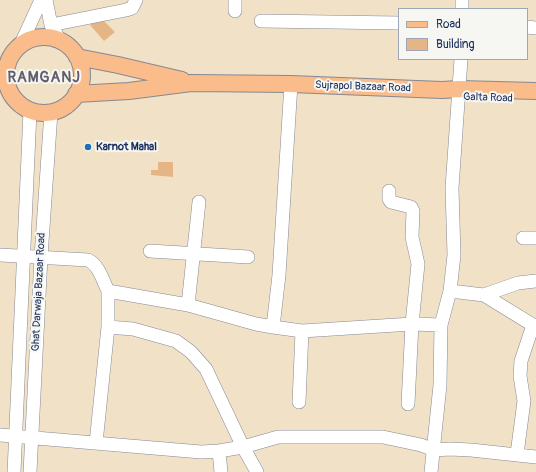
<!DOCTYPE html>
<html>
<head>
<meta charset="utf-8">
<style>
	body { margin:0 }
	#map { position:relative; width:536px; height:472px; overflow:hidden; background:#f1e2c7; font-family:Pangolin,sans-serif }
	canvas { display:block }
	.legend { position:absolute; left:398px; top:8px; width:130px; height:52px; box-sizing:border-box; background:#f6f6f2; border:1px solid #9ea6b7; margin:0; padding:5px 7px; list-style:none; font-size:12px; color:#1b2f5e }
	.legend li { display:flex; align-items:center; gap:8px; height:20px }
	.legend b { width:20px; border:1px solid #9ea6b7 }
</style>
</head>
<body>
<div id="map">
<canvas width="536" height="472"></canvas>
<ul class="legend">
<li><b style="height:5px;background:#f9bc8a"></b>Road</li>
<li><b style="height:11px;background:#e6b586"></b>Building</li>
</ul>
</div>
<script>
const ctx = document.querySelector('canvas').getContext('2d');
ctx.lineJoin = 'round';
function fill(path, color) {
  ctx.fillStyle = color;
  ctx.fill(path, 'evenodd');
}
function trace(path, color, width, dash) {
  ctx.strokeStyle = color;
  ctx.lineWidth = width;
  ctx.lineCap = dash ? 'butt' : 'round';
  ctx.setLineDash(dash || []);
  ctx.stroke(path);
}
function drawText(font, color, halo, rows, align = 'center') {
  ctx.font = font + ' Pangolin,sans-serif';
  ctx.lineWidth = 4;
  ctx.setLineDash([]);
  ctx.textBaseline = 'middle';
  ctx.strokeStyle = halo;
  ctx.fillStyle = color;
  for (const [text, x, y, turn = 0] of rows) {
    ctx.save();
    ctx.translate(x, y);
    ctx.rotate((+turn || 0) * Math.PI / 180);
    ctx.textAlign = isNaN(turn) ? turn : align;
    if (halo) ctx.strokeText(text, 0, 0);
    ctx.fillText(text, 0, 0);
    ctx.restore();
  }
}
const building = new Path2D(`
	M 100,17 L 115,32 L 104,41 L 90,25 Z
	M 158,162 L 173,162 L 173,177 L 151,175 L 151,170 L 158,170 Z`);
const minor = new Path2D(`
	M 46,0 L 51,25 L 61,42
	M 462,0 L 462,9
	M 235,11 L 235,0
	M 261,21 L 399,23
	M 51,25 L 126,10 L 132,8 L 136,0
	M 527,27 L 536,28
	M 20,46 L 41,0
	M 291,84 L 279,275 L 273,327 L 302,331 L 412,324 L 441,325
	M 389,191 L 389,199 L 391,202 L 411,207 L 413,211 L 412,237 L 418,264 L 412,324 L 408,404
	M 523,238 L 536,238
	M 150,251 L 248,257
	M 0,255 L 88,260 C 99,265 103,281 108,291
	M 450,291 L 484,295 L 536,327
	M 484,295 L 518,283 L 536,281
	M 188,305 L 199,202
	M 108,327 L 133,329 L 176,341 L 191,352 L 206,369 L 243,447 L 257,472
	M 299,402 L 302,331
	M 0,435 L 201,452 L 219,451 L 243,447 L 278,437 L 383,437 L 421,445 L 434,450 L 450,449 L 471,450 L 536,457
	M 96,443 L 108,327 L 108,291 L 188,305 L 256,324 L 273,327
	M 219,451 L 221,472
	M 517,454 L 524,401 L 520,376 L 521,361 L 533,325
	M 14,472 L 30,111
	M 30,472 L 41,257 L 51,112
	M 431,472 L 440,385 L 441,325 L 450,291 L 454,255 L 452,188 L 461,59`);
const major = new Path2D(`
	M6 75a38 38 0 1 1 76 0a38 38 0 1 1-76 0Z
	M 77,57 L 118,65 L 182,80
	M 76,94 L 129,91 L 191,83 L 291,84 L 442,90 L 459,89 L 536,91`);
const markers = [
	[88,147,4,"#1f6fb2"]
];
const streetNames = [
	["Sujrapol Bazaar Road",363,87,2],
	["Galta Road",488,98,2],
	["Ghat Darwaja Bazaar Road",39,292,-87]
];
const poiNames = [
	["Karnot Mahal",96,147]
];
const districtNames = [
	["RAMGANJ",44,78]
];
fill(building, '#e6b586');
trace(minor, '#868892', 14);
trace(major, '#868892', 18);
trace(minor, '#fff', 13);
trace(major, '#f9bc8a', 16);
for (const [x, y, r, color] of markers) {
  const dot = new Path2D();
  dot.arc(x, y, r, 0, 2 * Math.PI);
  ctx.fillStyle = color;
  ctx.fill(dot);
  trace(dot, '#f6f6f2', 1.5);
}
drawText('11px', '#1b2f5e', '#f6f6f2', streetNames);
drawText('bold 11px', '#1b2f5e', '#f6f6f2', poiNames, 'left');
ctx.letterSpacing = '1px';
drawText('bold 15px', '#625e6c', '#f6f6f2', districtNames);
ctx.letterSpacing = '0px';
</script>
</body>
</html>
